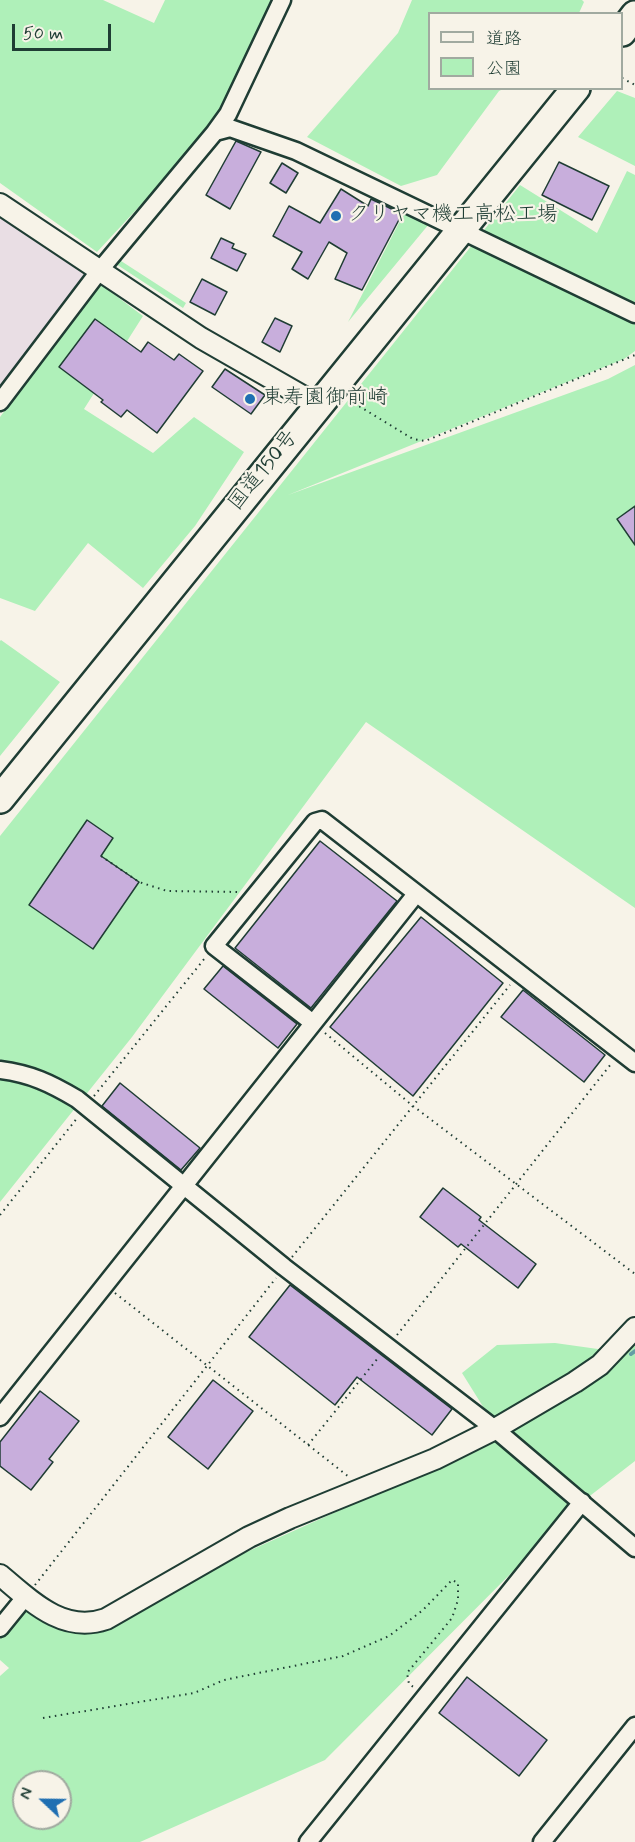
<!DOCTYPE html>
<html>
<head>
<meta charset="utf-8">
<style>
	body { margin:0 }
	#map { position:relative; width:635px; height:1842px; overflow:hidden; background:#f7f3e8; font-family:Mynerve,"Klee One",sans-serif }
	canvas { display:block }
	.legend { position:absolute; left:428px; top:12px; width:195px; height:78px; box-sizing:border-box; background:#f7f3e8; border:2px solid #a1aaa0; margin:0; padding:8px 10px; list-style:none; font-size:18px; color:#1f3d34 }
	.legend li { display:flex; align-items:center; gap:12px; height:30px }
	.legend b { width:30px; border:2px solid #a1aaa0 }
	.north { position:absolute; left:12px; top:1770px; width:60px; height:60px; box-sizing:border-box; background:#f7f3e8; border:2px solid #a1aaa0; border-radius:50%; rotate:292deg; font-size:16px; font-weight:700; line-height:24px; text-align:center; color:#1f3d34 }
	.north::after { content:''; display:block; margin:auto; width:21px; height:27px; background:#1f6fb2; clip-path:polygon(50% 0,100% 100%,50% 72%,0 100%) }
	.scale { position:absolute; left:12px; top:24px; width:99px; height:27px; box-sizing:border-box; border:3px solid #1f3d34; border-top:0; padding-left:8px; font-size:18px; line-height:21px; white-space:nowrap; color:#1f3d34; -webkit-text-stroke:4px #f7f3e8; paint-order:stroke }
</style>
</head>
<body>
<div id="map">
<canvas width="635" height="1842"></canvas>
<ul class="legend">
<li><b style="height:8px;background:#f7f3e8"></b>道路</li>
<li><b style="height:16px;background:#aff0b9"></b>公園</li>
</ul>
<div class="north">N</div>
<div class="scale">50 m</div>
</div>
<script>
const ctx = document.querySelector('canvas').getContext('2d');
ctx.lineJoin = 'round';
function fill(path, color) {
  ctx.fillStyle = color;
  ctx.fill(path, 'evenodd');
}
function trace(path, color, width, dash) {
  ctx.strokeStyle = color;
  ctx.lineWidth = width;
  ctx.lineCap = dash ? 'butt' : 'round';
  ctx.setLineDash(dash || []);
  ctx.stroke(path);
}
function drawText(font, color, halo, rows, align = 'center') {
  ctx.font = font + ' Mynerve,"Klee One",sans-serif';
  ctx.lineWidth = 4.5;
  ctx.setLineDash([]);
  ctx.textBaseline = 'middle';
  ctx.strokeStyle = halo;
  ctx.fillStyle = color;
  for (const [text, x, y, turn = 0] of rows) {
    ctx.save();
    ctx.translate(x, y);
    ctx.rotate((+turn || 0) * Math.PI / 180);
    ctx.textAlign = isNaN(turn) ? turn : align;
    if (halo) ctx.strokeText(text, 0, 0);
    ctx.fillText(text, 0, 0);
    ctx.restore();
  }
}
const built = new Path2D(`
	M 0,216 L 85,275 L 0,387 Z`);
const green = new Path2D(`
	M 0,0 L 103,0 L 154,23 L 165,0 L 281,0 L 215,125 L 97,252 L 0,183 Z
	M 412,0 L 582,0 L 584,2 L 579,13 L 430,14 L 430,88 L 503,89 L 499,91 L 437,175 L 401,186 L 307,137 L 398,33 Z
	M 617,91 L 635,98 L 635,166 L 578,137 Z
	M 627,171 L 635,175 L 635,351 L 624,359 L 288,495 L 608,379 L 635,365 L 635,908 L 366,722 L 132,1037 L 0,1202 L 0,836 L 520,185 L 597,233 Z
	M 404,213 L 429,224 L 348,322 Z
	M 118,259 L 186,303 L 183,308 L 116,264 Z
	M 99,283 L 143,316 L 84,409 L 153,453 L 194,417 L 244,452 L 195,526 L 143,588 L 88,543 L 35,611 L 0,598 L 0,417 Z
	M 1,640 L 60,682 L 0,756 L 0,641 Z
	M 555,1343 L 605,1350 L 578,1373 L 492,1421 L 462,1373 L 497,1345 Z
	M 635,1344 L 635,1461 L 582,1502 L 325,1760 L 140,1842 L 0,1842 L 0,1676 L 9,1668 L 0,1660 L 0,1639 L 24,1608 L 57,1627 L 79,1633 L 242,1554 L 510,1434 ZM 24,1782 L 60,1782 L 60,1818 L 24,1818 Z`);
const stream = new Path2D(`
	M 631,1354 L 635,1351`);
const building = new Path2D(`
	M 236,141 L 261,152 L 230,209 L 206,195 Z
	M 559,162 L 609,186 L 592,220 L 542,195 Z
	M 282,163 L 298,173 L 286,193 L 270,183 Z
	M 341,189 L 368,206 L 371,199 L 402,214 L 362,290 L 335,279 L 347,253 L 329,242 L 308,279 L 292,269 L 302,252 L 273,236 L 289,206 L 320,223 Z
	M 221,238 L 234,244 L 232,248 L 246,254 L 237,271 L 211,258 Z
	M 202,279 L 227,292 L 215,315 L 190,302 Z
	M 275,318 L 292,326 L 280,352 L 262,342 Z
	M 95,319 L 141,352 L 148,342 L 174,360 L 179,354 L 203,371 L 157,433 L 127,410 L 121,417 L 101,402 L 103,400 L 59,367 Z
	M 225,369 L 265,395 L 251,414 L 212,387 Z
	M 635,506 L 635,545 L 617,519 Z
	M 87,820 L 113,838 L 101,856 L 139,882 L 93,949 L 29,905 Z
	M 320,841 L 397,901 L 311,1008 L 235,948 Z
	M 421,917 L 503,983 L 413,1096 L 330,1027 Z
	M 223,966 L 297,1024 L 278,1048 L 204,989 Z
	M 523,990 L 605,1055 L 584,1082 L 501,1017 Z
	M 120,1083 L 200,1148 L 181,1170 L 102,1106 Z
	M 443,1188 L 481,1217 L 479,1220 L 536,1264 L 518,1288 L 461,1244 L 458,1247 L 420,1217 Z
	M 290,1285 L 452,1409 L 432,1435 L 357,1377 L 335,1405 L 249,1337 Z
	M 213,1380 L 253,1411 L 208,1469 L 168,1437 Z
	M 40,1391 L 79,1421 L 49,1459 L 53,1462 L 31,1490 L 0,1466 L 0,1442 Z
	M 467,1677 L 547,1740 L 519,1776 L 439,1713 Z`);
const path = new Path2D(`
	M 622,78 L 635,85
	M 349,400 L 413,439 L 425,441 L 635,355
	M 101,856 L 139,882 L 167,891 L 240,892
	M 325,1033 L 413,1106 L 635,1274
	M 94,1096 L 205,958
	M 0,1215 L 78,1117
	M 292,1257 L 510,985
	M 115,1293 L 349,1477
	M 397,1335 L 611,1064
	M 308,1445 L 378,1358
	M 35,1585 L 276,1278
	M 43,1718 L 194,1693 L 224,1680 L 343,1656 L 389,1636 L 423,1610 L 452,1580 L 458,1583 L 458,1600 L 452,1618 L 407,1673 L 409,1684 L 415,1688`);
const minor = new Path2D(`
	M 215,132 L 228,114 L 282,0
	M 0,402 L 100,270 L 215,132 L 230,128 L 296,151 L 635,314
	M 313,1023 L 214,946 L 315,822 L 322,820 L 635,1063
	M 0,1070 C 31,1074 50,1083 77,1099 L 284,1267 L 495,1429 L 635,1548
	M 0,1417 L 416,894
	M 0,1628 L 26,1596
	M 308,1842 L 582,1502
	M 542,1842 L 635,1726`);
const tertiary = new Path2D(`
	M 0,204 L 201,338 L 318,405
	M 0,1575 C 31,1601 63,1634 106,1619 L 249,1537 L 290,1518 L 435,1459 L 495,1429 L 575,1382 L 600,1365 L 635,1328`);
const trunk = new Path2D(`
	M 622,32 L 635,15
	M 0,799 L 576,88`);
const markers = [
	[336,216,6,"#1f6fb2"],
	[250,399,6,"#1f6fb2"]
];
const poiNames = [
	["クリヤマ機工高松工場",348,216],
	["東寿園御前崎",262,399]
];
const streetNames = [
	["国道150号",264,471,-51]
];
fill(built, '#e9dee4');
fill(green, '#aff0b9');
trace(stream, '#639ea5', 4);
fill(building, '#c8aedc');
trace(building, '#1f3d34', 1.5);
trace(minor, '#1f3d34', 21);
trace(tertiary, '#1f3d34', 24);
trace(trunk, '#1f3d34', 32);
trace(path, '#1f3d34', 2, [1.5, 4.5]);
trace(minor, '#f7f3e8', 16);
trace(tertiary, '#f7f3e8', 20);
trace(trunk, '#f7f3e8', 27);
for (const [x, y, r, color] of markers) {
  const dot = new Path2D();
  dot.arc(x, y, r, 0, 2 * Math.PI);
  ctx.fillStyle = color;
  ctx.fill(dot);
  trace(dot, '#f7f3e8', 2);
}
drawText('21px', '#1f3d34', '#f7f3e8', poiNames, 'left');
drawText('21px', '#1f3d34', '#f7f3e8', streetNames);
</script>
</body>
</html>
